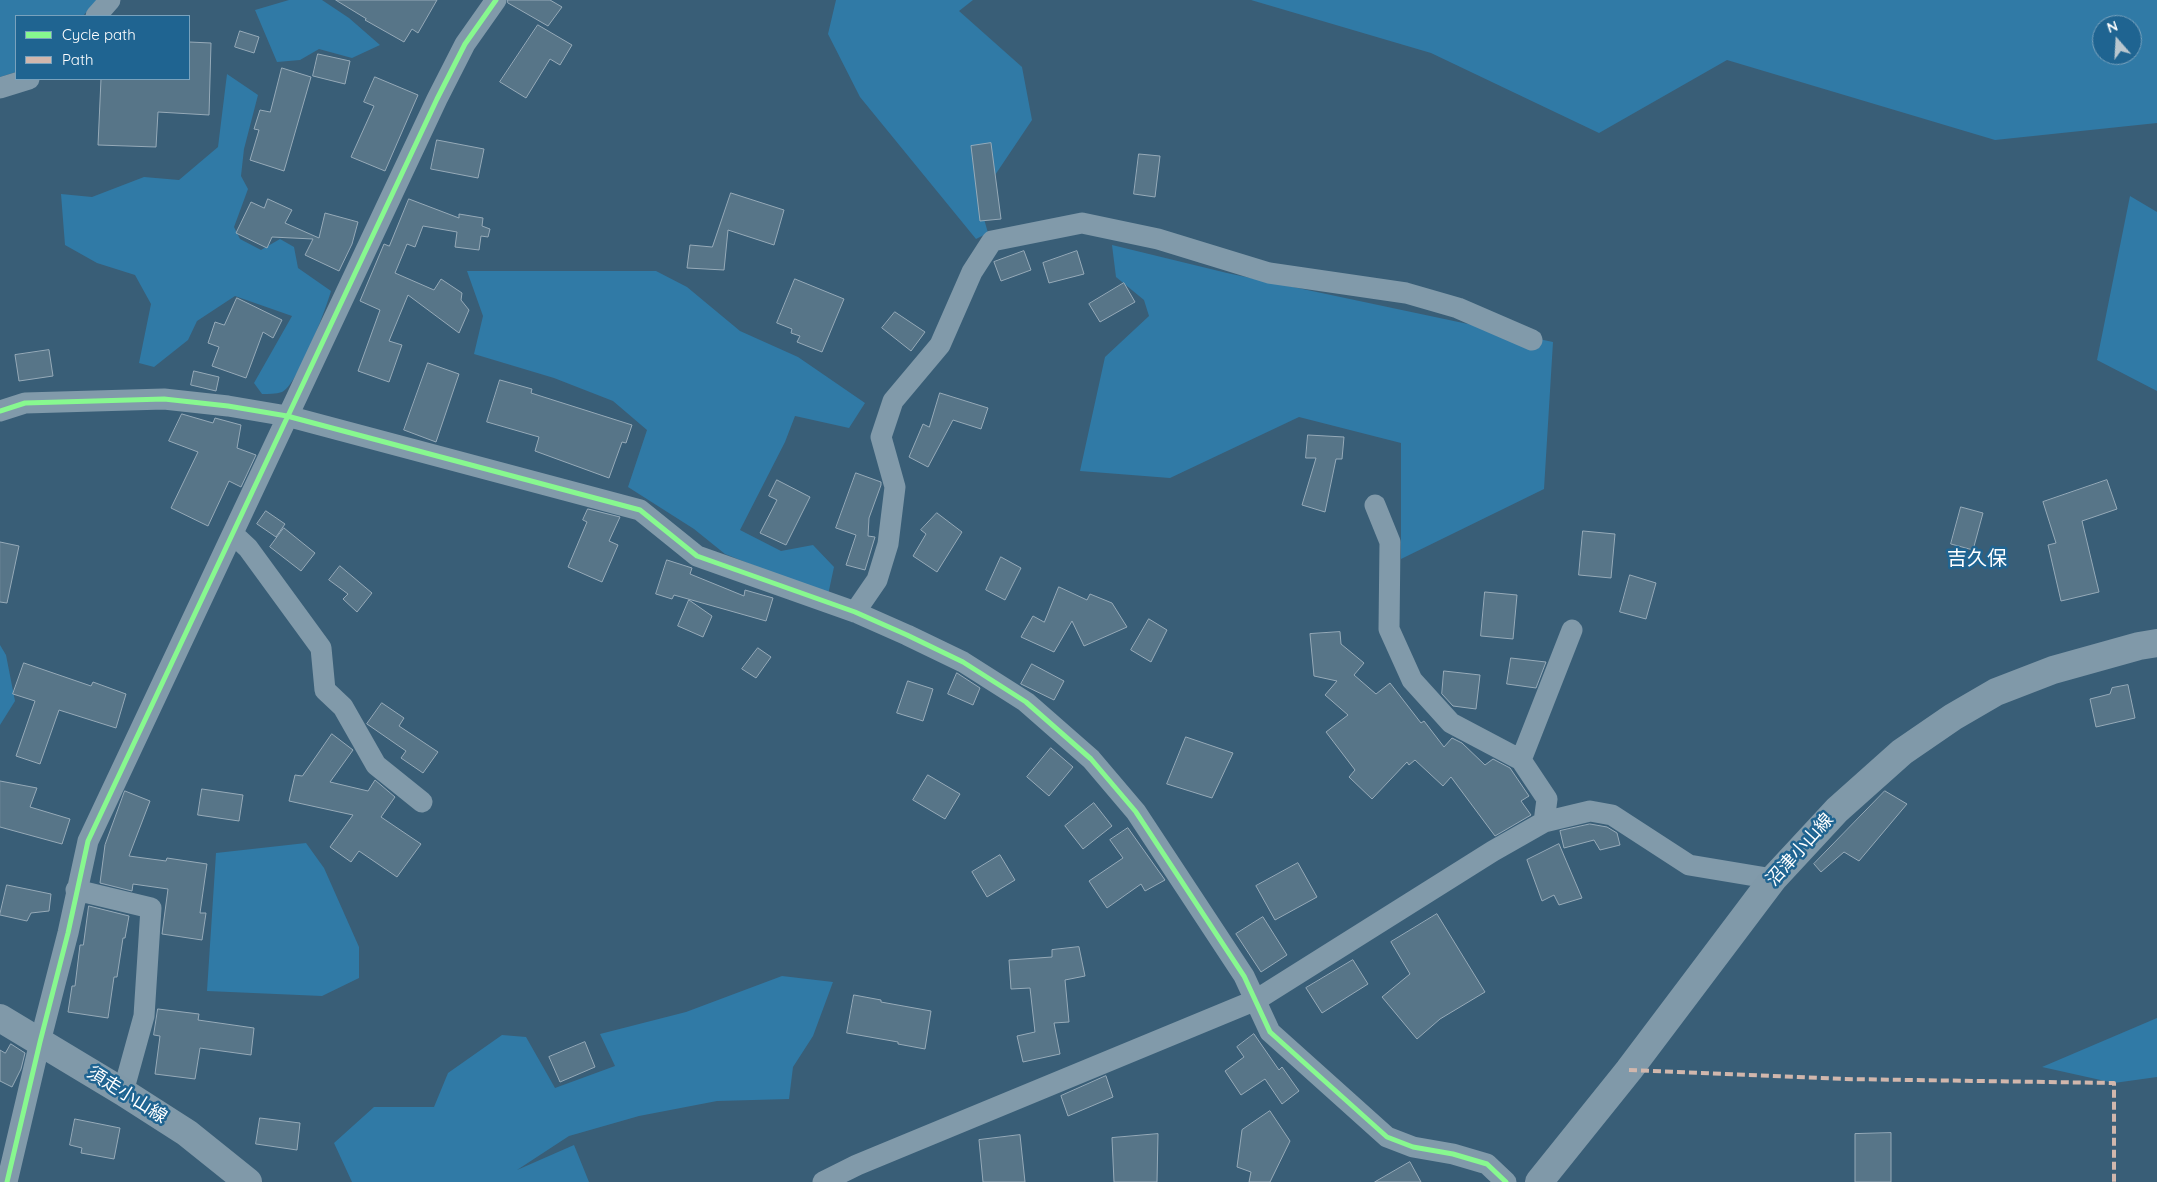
<!DOCTYPE html>
<html>
<head>
<meta charset="utf-8">
<style>
	body { margin:0 }
	#map { position:relative; width:2157px; height:1182px; overflow:hidden; background:#395e77; font-family:Quicksand,sans-serif }
	canvas { display:block }
	.legend { position:absolute; left:15px; top:15px; width:175px; height:65px; box-sizing:border-box; background:#1f6491; border:1px solid #79a2bd; margin:0; padding:6px 9px; list-style:none; font-size:15px; color:#fff }
	.legend li { display:flex; align-items:center; gap:10px; height:25px }
	.legend b { width:25px; border:1px solid #79a2bd }
	.north { position:absolute; left:2092px; top:15px; width:50px; height:50px; box-sizing:border-box; background:#1f6491; border:1px solid #79a2bd; border-radius:50%; rotate:341deg; font-size:14px; font-weight:700; line-height:20px; text-align:center; color:#fff }
	.north::after { content:''; display:block; margin:auto; width:18px; height:22px; background:#bac7cf; clip-path:polygon(50% 0,100% 100%,50% 72%,0 100%) }
</style>
</head>
<body>
<div id="map">
<canvas width="2157" height="1182"></canvas>
<ul class="legend">
<li><b style="height:6px;background:#87f88f"></b>Cycle path</li>
<li><b style="height:6px;background:#d1b7ad"></b>Path</li>
</ul>
<div class="north">N</div>
</div>
<script>
const ctx = document.querySelector('canvas').getContext('2d');
ctx.lineJoin = 'round';
function fill(path, color) {
  ctx.fillStyle = color;
  ctx.fill(path, 'evenodd');
}
function trace(path, color, width, dash) {
  ctx.strokeStyle = color;
  ctx.lineWidth = width;
  ctx.lineCap = dash ? 'butt' : 'round';
  ctx.setLineDash(dash || []);
  ctx.stroke(path);
}
function drawText(font, color, halo, rows, align = 'center') {
  ctx.font = font + ' Quicksand,"Noto Sans JP",sans-serif';
  ctx.lineWidth = 5;
  ctx.setLineDash([]);
  ctx.textBaseline = 'middle';
  ctx.strokeStyle = halo;
  ctx.fillStyle = color;
  for (const [text, x, y, turn = 0] of rows) {
    ctx.save();
    ctx.translate(x, y);
    ctx.rotate((+turn || 0) * Math.PI / 180);
    ctx.textAlign = isNaN(turn) ? turn : align;
    if (halo) ctx.strokeText(text, 0, 0);
    ctx.fillText(text, 0, 0);
    ctx.restore();
  }
}
const green = new Path2D(`
	M 0,0 L 97,0 L 83,16 L 16,16 L 16,72 L 0,77 Z
	M 289,0 L 322,0 L 349,18 L 380,45 L 352,58 L 319,49 L 300,60 L 277,62 L 255,10 Z
	M 836,0 L 973,0 L 959,11 L 1022,67 L 1032,120 L 987,187 L 977,194 L 988,233 L 976,239 L 860,97 L 828,34 Z
	M 1251,0 L 2157,0 L 2157,123 L 1995,140 L 1727,60 L 1599,133 L 1431,53 ZM 2102,25 L 2132,25 L 2132,55 L 2102,55 Z
	M 227,74 L 258,95 L 244,149 L 241,176 L 248,189 L 234,227 L 240,239 L 261,250 L 280,239 L 294,247 L 298,268 L 331,291 C 326,309 297,386 282,392 C 276,394 268,394 262,394 L 254,383 L 292,316 L 235,296 L 197,321 L 188,340 L 154,367 L 139,363 L 151,304 L 135,275 L 97,263 L 65,245 L 61,194 L 92,197 L 144,177 L 179,180 L 218,147 Z
	M 2130,196 L 2157,212 L 2157,391 L 2097,360 Z
	M 1112,245 L 1227,273 L 1553,342 L 1544,489 L 1401,559 L 1401,443 L 1299,417 L 1170,478 L 1080,471 L 1105,357 L 1149,316 L 1144,300 L 1116,277 Z
	M 467,271 L 656,271 L 687,287 L 740,331 L 798,357 L 865,403 L 849,428 L 795,416 L 785,442 L 740,530 L 781,551 L 813,545 L 834,567 L 828,595 L 725,554 L 694,529 L 628,487 L 647,430 L 613,401 L 554,378 L 474,354 L 483,316 Z
	M 0,645 L 6,655 L 15,701 L 0,725 Z
	M 306,843 L 324,868 L 359,947 L 359,978 L 322,996 L 207,991 L 216,853 Z
	M 782,976 L 833,982 L 813,1036 L 793,1067 L 789,1099 L 717,1101 L 639,1116 L 569,1136 L 517,1170 L 574,1145 L 589,1182 L 352,1182 L 334,1143 L 374,1107 L 434,1107 L 448,1073 L 502,1035 L 526,1037 L 555,1088 L 615,1066 L 600,1034 L 686,1012 Z
	M 2157,1018 L 2157,1077 L 2114,1083 L 2042,1067 Z`);
const building = new Path2D(`
	M 336,0 L 437,0 L 418,33 L 412,29 L 404,42 L 365,20 L 366,19 Z
	M 508,0 L 550,0 L 562,7 L 548,26 L 508,3 Z
	M 538,25 L 572,45 L 560,65 L 550,59 L 526,98 L 500,82 Z
	M 240,31 L 259,37 L 254,53 L 235,47 Z
	M 189,42 L 211,43 L 209,115 L 158,112 L 156,147 L 98,145 L 101,79 L 189,79 Z
	M 318,54 L 350,61 L 345,84 L 313,76 Z
	M 282,68 L 311,77 L 284,171 L 250,160 L 259,130 L 254,129 L 260,110 L 270,112 Z
	M 375,77 L 418,95 L 385,171 L 351,157 L 374,106 L 364,102 Z
	M 437,140 L 484,149 L 478,178 L 431,169 Z
	M 991,143 L 1001,219 L 980,221 L 971,146 Z
	M 1139,154 L 1160,156 L 1155,197 L 1134,194 Z
	M 731,193 L 784,210 L 774,245 L 728,230 L 724,270 L 687,268 L 690,245 L 712,247 Z
	M 268,199 L 292,210 L 285,223 L 319,238 L 325,213 L 358,222 L 352,244 L 339,271 L 305,255 L 313,239 L 272,237 L 267,248 L 236,233 L 251,202 L 264,208 Z
	M 409,199 L 459,218 L 459,214 L 483,218 L 482,226 L 490,229 L 488,237 L 481,236 L 479,250 L 455,247 L 457,232 L 423,226 L 415,247 L 407,244 L 395,273 L 434,290 L 441,279 L 462,293 L 461,300 L 469,310 L 459,333 L 408,295 L 389,341 L 402,345 L 389,382 L 358,371 L 380,310 L 360,301 L 384,244 L 389,246 Z
	M 1024,251 L 1031,270 L 1001,281 L 994,262 Z
	M 1077,251 L 1084,274 L 1049,283 L 1043,263 Z
	M 795,279 L 844,299 L 822,352 L 797,342 L 800,336 L 791,333 L 792,329 L 777,323 Z
	M 1124,283 L 1135,302 L 1100,322 L 1089,304 Z
	M 237,298 L 282,320 L 273,338 L 263,332 L 246,378 L 212,366 L 219,347 L 208,343 L 215,322 L 224,325 Z
	M 895,312 L 925,332 L 911,351 L 882,328 Z
	M 49,350 L 53,376 L 19,381 L 15,355 Z
	M 428,363 L 459,374 L 436,442 L 404,430 Z
	M 194,371 L 219,377 L 216,391 L 191,385 Z
	M 500,380 L 532,389 L 531,393 L 632,425 L 626,443 L 622,442 L 609,478 L 535,451 L 539,437 L 487,422 Z
	M 940,393 L 988,408 L 981,429 L 953,420 L 928,467 L 909,457 L 923,424 L 929,427 Z
	M 182,414 L 213,423 L 215,418 L 241,425 L 237,448 L 256,455 L 241,487 L 229,481 L 208,526 L 171,508 L 198,452 L 169,441 Z
	M 1308,435 L 1344,437 L 1342,459 L 1336,459 L 1325,512 L 1302,505 L 1316,458 L 1306,458 Z
	M 856,473 L 881,482 L 881,485 L 869,518 L 868,536 L 875,537 L 865,570 L 846,565 L 856,535 L 836,528 Z
	M 777,480 L 810,497 L 786,545 L 760,533 L 777,500 L 769,496 Z
	M 2107,480 L 2117,509 L 2082,521 L 2099,592 L 2061,601 L 2048,545 L 2056,543 L 2043,502 Z
	M 1961,507 L 1983,513 L 1973,550 L 1951,544 Z
	M 588,509 L 620,517 L 609,541 L 618,545 L 602,582 L 568,567 L 587,522 L 583,520 Z
	M 266,511 L 285,524 L 276,537 L 257,524 Z
	M 937,513 L 962,532 L 937,572 L 913,556 L 926,534 L 921,530 Z
	M 284,528 L 315,553 L 301,571 L 270,547 Z
	M 1583,531 L 1615,534 L 1611,578 L 1579,575 Z
	M 0,542 L 19,546 L 7,603 L 0,602 Z
	M 1001,557 L 1021,568 L 1005,600 L 986,590 Z
	M 667,560 L 692,568 L 690,574 L 744,596 L 745,590 L 773,598 L 766,621 L 674,595 L 672,599 L 656,594 Z
	M 340,566 L 372,593 L 357,612 L 343,599 L 348,594 L 329,580 Z
	M 1630,575 L 1656,583 L 1646,619 L 1620,612 Z
	M 1059,587 L 1087,600 L 1090,594 L 1112,603 L 1127,627 L 1084,646 L 1072,621 L 1054,652 L 1021,637 L 1033,616 L 1044,622 Z
	M 1485,592 L 1517,595 L 1513,639 L 1481,636 Z
	M 689,600 L 712,616 L 703,637 L 678,626 Z
	M 1149,619 L 1167,630 L 1151,662 L 1131,650 Z
	M 1340,632 L 1341,644 L 1364,663 L 1354,675 L 1376,694 L 1390,683 L 1421,723 L 1424,721 L 1444,747 L 1452,738 L 1462,743 L 1485,765 L 1493,759 L 1510,768 L 1529,796 L 1521,801 L 1531,815 L 1495,836 L 1451,777 L 1443,786 L 1415,760 L 1409,765 L 1407,762 L 1372,799 L 1349,777 L 1355,770 L 1326,732 L 1348,715 L 1325,695 L 1337,681 L 1314,676 L 1310,634 Z
	M 758,648 L 771,657 L 756,678 L 742,669 Z
	M 1511,658 L 1546,662 L 1536,688 L 1507,684 Z
	M 24,663 L 91,686 L 93,682 L 126,694 L 116,728 L 59,710 L 40,764 L 16,756 L 35,701 L 13,694 Z
	M 1032,664 L 1064,681 L 1054,700 L 1021,684 Z
	M 1444,671 L 1480,675 L 1476,709 L 1453,706 L 1442,694 Z
	M 957,673 L 980,688 L 973,705 L 948,694 Z
	M 908,681 L 933,689 L 923,721 L 897,713 Z
	M 2128,685 L 2135,718 L 2096,727 L 2090,699 L 2110,694 L 2112,688 Z
	M 382,703 L 404,718 L 399,726 L 438,752 L 423,773 L 401,758 L 406,751 L 367,724 Z
	M 332,734 L 353,750 L 330,782 L 368,791 L 375,780 L 395,797 L 381,817 L 421,844 L 397,877 L 359,851 L 351,862 L 330,847 L 353,815 L 289,801 L 295,775 L 302,776 Z
	M 1186,737 L 1233,753 L 1212,798 L 1167,784 Z
	M 1051,748 L 1073,767 L 1049,796 L 1027,777 Z
	M 928,775 L 960,794 L 945,819 L 913,800 Z
	M 0,781 L 37,788 L 30,807 L 70,819 L 62,844 L 0,827 Z
	M 202,789 L 243,795 L 239,821 L 198,815 Z
	M 125,791 L 150,801 L 129,856 L 166,861 L 167,858 L 207,864 L 200,913 L 206,913 L 202,940 L 162,934 L 168,889 L 133,884 L 132,891 L 100,883 L 105,845 Z
	M 1885,791 L 1907,804 L 1859,861 L 1844,852 L 1821,872 L 1814,864 Z
	M 1094,803 L 1112,826 L 1083,849 L 1065,826 Z
	M 1590,824 L 1607,827 L 1617,833 L 1620,845 L 1600,850 L 1594,840 L 1564,848 L 1560,831 Z
	M 1128,828 L 1165,880 L 1145,891 L 1141,884 L 1107,908 L 1089,881 L 1123,858 L 1110,840 Z
	M 1559,844 L 1582,898 L 1559,905 L 1554,895 L 1542,901 L 1527,860 Z
	M 1000,855 L 1015,880 L 987,897 L 972,872 Z
	M 1298,863 L 1317,897 L 1275,920 L 1256,886 Z
	M 7,885 L 51,894 L 49,911 L 31,913 L 27,921 L 0,915 Z
	M 89,906 L 129,916 L 125,938 L 123,938 L 117,977 L 114,977 L 108,1018 L 68,1012 L 72,986 L 75,986 L 80,945 L 83,945 Z
	M 1437,914 L 1485,992 L 1440,1019 L 1417,1039 L 1382,997 L 1410,974 L 1391,942 Z
	M 1263,917 L 1287,955 L 1261,972 L 1236,934 Z
	M 1079,947 L 1085,976 L 1065,980 L 1069,1022 L 1054,1023 L 1060,1054 L 1023,1062 L 1017,1036 L 1035,1032 L 1030,988 L 1011,989 L 1009,960 L 1052,957 L 1052,950 Z
	M 1353,960 L 1368,984 L 1322,1013 L 1306,988 Z
	M 854,995 L 881,1000 L 881,1002 L 931,1011 L 925,1049 L 898,1044 L 898,1042 L 847,1033 Z
	M 158,1009 L 199,1014 L 198,1020 L 254,1028 L 251,1055 L 200,1048 L 195,1079 L 155,1074 L 160,1036 L 154,1035 Z
	M 1254,1034 L 1279,1070 L 1282,1067 L 1299,1091 L 1282,1104 L 1265,1079 L 1241,1095 L 1225,1071 L 1244,1057 L 1237,1047 Z
	M 585,1042 L 595,1067 L 560,1082 L 549,1057 Z
	M 11,1044 L 25,1053 L 21,1069 L 12,1087 L 0,1081 L 0,1050 L 5,1053 Z
	M 1106,1076 L 1113,1097 L 1068,1116 L 1061,1096 Z
	M 1270,1111 L 1290,1141 L 1270,1182 L 1249,1182 L 1251,1172 L 1237,1167 L 1242,1130 Z
	M 260,1118 L 300,1123 L 297,1150 L 256,1144 Z
	M 75,1119 L 120,1128 L 114,1159 L 81,1153 L 82,1148 L 70,1145 Z
	M 1891,1133 L 1891,1182 L 1855,1182 L 1855,1134 Z
	M 1158,1134 L 1157,1182 L 1114,1182 L 1112,1138 Z
	M 1020,1135 L 1025,1182 L 983,1182 L 979,1140 Z
	M 1410,1162 L 1421,1182 L 1375,1182 Z`);
const minor = new Path2D(`
	M 96,16 L 110,0
	M 0,88 L 29,79
	M 0,411 L 25,403 L 164,399 L 228,406 L 287,416 L 640,510 L 697,556 L 855,612 L 907,635 L 963,662 L 1026,702 L 1091,759 L 1136,812 L 1244,976 L 1270,1032 L 1387,1137 L 1413,1147 L 1453,1154 L 1487,1164 L 1506,1182
	M 1375,505 L 1390,542 L 1389,629 L 1412,680 L 1451,723 L 1521,760
	M 233,534 L 248,548 L 321,648 L 325,690 L 343,707 L 376,765 L 422,802
	M 855,612 L 877,580 L 888,544 L 895,487 L 881,437 L 893,401 L 940,345 L 972,272 L 992,241 L 1082,223 L 1158,239 L 1269,273 L 1406,293 L 1458,308 L 1532,340
	M 1544,822 L 1547,799 L 1521,760 L 1572,630
	M 76,890 L 151,908 L 144,1016 L 123,1092
	M 7,1182 L 40,1042 L 68,933 L 88,841 L 437,99 L 465,44 L 496,0
	M 823,1182 L 857,1165 L 1256,1000 L 1493,851 L 1544,822 L 1590,811 L 1612,815 L 1689,865 L 1773,879`);
const major = new Path2D(`
	M 0,1018 L 123,1092 L 187,1133 L 248,1182
	M 1539,1182 L 1629,1070 L 1773,879 L 1837,810 L 1902,752 L 1953,717 L 1996,692 L 2053,670 L 2139,646 L 2157,643`);
const quiet = new Path2D(`
	M 1629,1070 L 1844,1079 L 2114,1083 L 2114,1182`);
const cycleway = new Path2D(`
	M 0,411 L 25,403 L 164,399 L 228,406 L 287,416 L 640,510 L 697,556 L 855,612 L 907,635 L 963,662 L 1026,702 L 1091,759 L 1136,812 L 1244,976 L 1270,1032 L 1387,1137 L 1413,1147 L 1453,1154 L 1487,1164 L 1506,1182
	M 7,1182 L 40,1042 L 68,933 L 88,841 L 437,99 L 465,44 L 496,0`);
const streetNames = [
	["沼津小山線",1800,850,-48],
	["須走小山線",127,1095,32]
];
const quarterNames = [
	["吉久保",1977,559]
];
fill(green, '#307aa6');
fill(building, '#577588');
trace(building, '#96aab8', 1);
trace(minor, '#819aaa', 21);
trace(major, '#8099a9', 28);
trace(quiet, '#d1b7ad', 4, [8, 4]);
trace(cycleway, '#87f88f', 5);
drawText('18px', '#fff', '#1f6491', streetNames);
drawText('20px', '#fff', '#1f6491', quarterNames);
</script>
</body>
</html>
